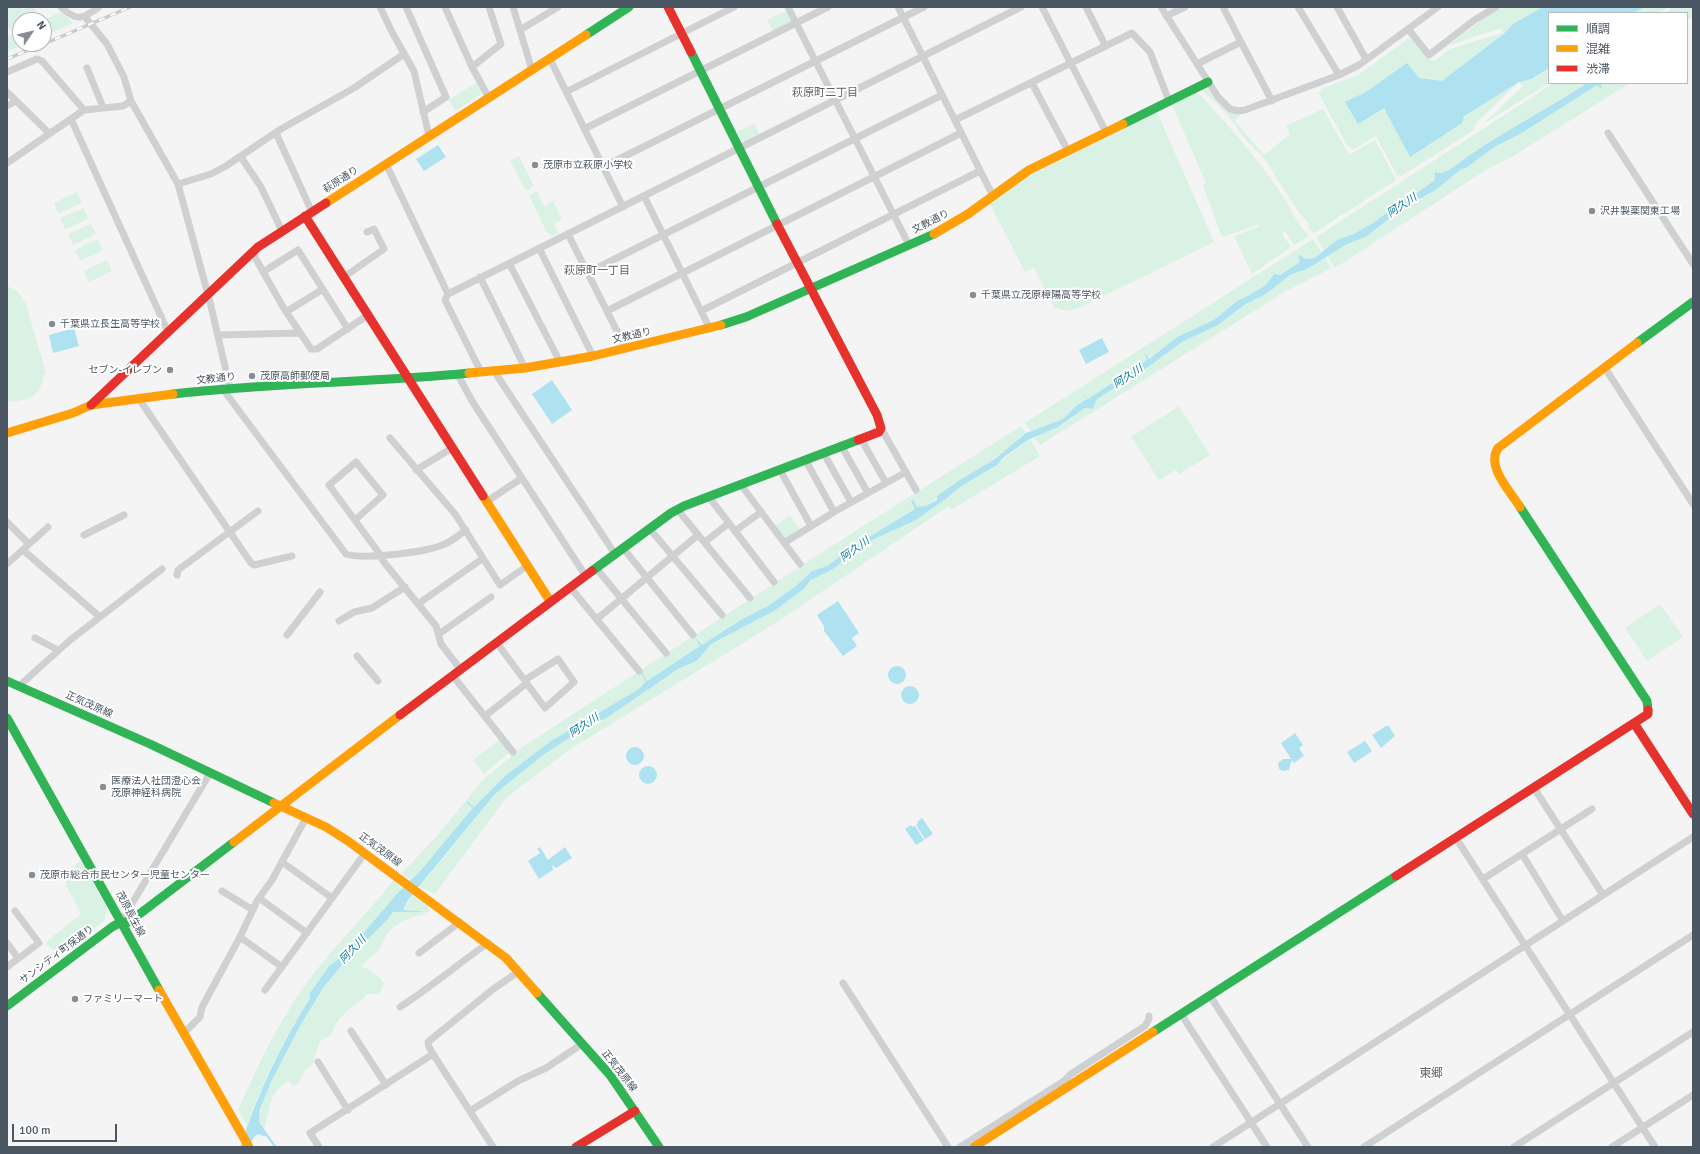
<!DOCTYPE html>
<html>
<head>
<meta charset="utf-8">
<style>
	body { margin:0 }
	#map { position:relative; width:1700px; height:1154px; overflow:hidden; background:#f4f4f4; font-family:Signika,"Noto Sans JP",sans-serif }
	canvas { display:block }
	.frame { position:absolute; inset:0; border:8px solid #4a5661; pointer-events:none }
	.legend { position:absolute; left:1548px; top:12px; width:140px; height:72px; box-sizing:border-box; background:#fff; border:1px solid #b7bbc0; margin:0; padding:5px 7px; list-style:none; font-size:12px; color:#4a5661 }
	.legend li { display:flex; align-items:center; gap:8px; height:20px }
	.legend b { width:20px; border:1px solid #b7bbc0 }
	.north { position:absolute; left:12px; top:12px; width:40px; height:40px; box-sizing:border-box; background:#fff; border:1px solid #b7bbc0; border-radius:50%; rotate:55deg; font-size:11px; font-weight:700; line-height:16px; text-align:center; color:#4a5661 }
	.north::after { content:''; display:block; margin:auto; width:14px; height:18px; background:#868d94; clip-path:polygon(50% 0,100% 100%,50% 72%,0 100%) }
	.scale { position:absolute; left:12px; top:1124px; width:105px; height:18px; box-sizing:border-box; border:2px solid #4a5661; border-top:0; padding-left:5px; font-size:12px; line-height:14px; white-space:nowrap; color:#4a5661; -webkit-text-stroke:3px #fff; paint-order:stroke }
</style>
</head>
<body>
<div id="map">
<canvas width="1700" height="1154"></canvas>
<div class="frame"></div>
<ul class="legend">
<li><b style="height:5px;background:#30b455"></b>順調</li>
<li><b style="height:5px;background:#ff9f0a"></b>混雑</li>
<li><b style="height:5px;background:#e5322d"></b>渋滞</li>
</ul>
<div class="north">N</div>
<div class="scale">100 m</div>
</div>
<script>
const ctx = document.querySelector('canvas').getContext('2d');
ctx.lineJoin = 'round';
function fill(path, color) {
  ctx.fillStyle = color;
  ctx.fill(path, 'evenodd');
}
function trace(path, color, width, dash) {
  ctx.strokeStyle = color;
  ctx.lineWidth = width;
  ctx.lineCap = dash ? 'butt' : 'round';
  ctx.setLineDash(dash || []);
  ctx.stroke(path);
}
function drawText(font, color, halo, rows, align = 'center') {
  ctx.font = font + ' Signika,"Noto Sans JP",sans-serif';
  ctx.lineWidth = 4;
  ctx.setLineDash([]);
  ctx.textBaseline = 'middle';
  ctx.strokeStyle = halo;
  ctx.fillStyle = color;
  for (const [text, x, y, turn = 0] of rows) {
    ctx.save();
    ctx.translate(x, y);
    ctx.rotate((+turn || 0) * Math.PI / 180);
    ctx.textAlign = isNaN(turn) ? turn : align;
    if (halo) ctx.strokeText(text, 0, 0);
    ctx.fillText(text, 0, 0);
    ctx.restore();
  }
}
const green = new Path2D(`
	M 7,7 L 20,7 L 23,10 L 27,7 L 33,7 L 43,20 L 20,20 L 20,44 L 25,44 L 7,52 L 7,37 L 13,34 L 7,26 Z
	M 1504,7 L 1668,7 L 1659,13 L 1549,13 L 1549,83 L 1483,124 L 1523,86 L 1519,82 L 1475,124 L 1474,130 L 1401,176 L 1397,175 L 1376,136 L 1354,149 L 1348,147 L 1319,94 L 1321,89 L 1358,75 L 1408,39 L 1413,40 L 1429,60 L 1435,61 L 1450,49 L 1502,33 L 1501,28 L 1450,45 L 1439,52 L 1490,14 Z
	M 1674,7 L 1693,7 L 1693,17 L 1687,20 L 1687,13 L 1664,13 Z
	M 788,10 L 793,20 L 792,24 L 774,33 L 767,20 Z
	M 61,12 L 73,23 L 44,36 L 44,20 Z
	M 476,83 L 481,92 L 480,95 L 456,111 L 448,100 Z
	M 1554,83 L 1587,83 C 1542,113 1493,136 1452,168 L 1442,173 L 1436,171 L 1435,180 L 1415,194 L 1409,196 L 1373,223 L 1354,234 L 1337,240 L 1324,251 L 1316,237 L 1319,235 Z
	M 1600,83 L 1630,83 L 1510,158 L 1486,170 L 1335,268 L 1327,256 L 1347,244 L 1374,231 L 1392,216 L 1436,190 L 1461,169 L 1466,168 L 1496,146 L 1597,84 L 1603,90 Z
	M 1204,88 L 1207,89 L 1227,112 L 1241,115 L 1234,120 L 1264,155 L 1290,134 L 1286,126 L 1323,109 L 1349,155 L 1375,140 L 1396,180 L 1314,233 L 1308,227 L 1309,224 L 1299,212 L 1263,157 L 1246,140 L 1225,112 L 1202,90 Z
	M 1197,92 C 1228,124 1257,158 1282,195 C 1291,208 1297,225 1309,236 L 1294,245 L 1285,231 L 1282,234 L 1291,247 L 1252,274 L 1234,236 L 1259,227 L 1258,225 L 1222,237 L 1203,185 L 1206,183 L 1172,105 Z
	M 1157,112 L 1214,242 L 1079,308 L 1067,311 L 1054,307 L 1034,268 L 1025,272 L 990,204 L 1028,176 Z
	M 754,123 L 760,135 L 746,142 L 741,140 L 737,132 Z
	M 519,156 L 534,186 L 526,191 L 510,161 Z
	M 537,191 L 544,206 L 553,201 L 562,219 L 554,224 L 558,233 L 552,236 L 546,231 L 529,196 Z
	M 77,192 L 82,203 L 58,214 L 54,203 Z
	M 84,208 L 88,219 L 65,229 L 60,218 Z
	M 91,224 L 96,234 L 73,245 L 68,234 Z
	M 98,239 L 103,250 L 80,261 L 75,250 Z
	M 1313,239 L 1322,253 L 1315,258 L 1305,259 L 1299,255 L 1298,256 L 1300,262 L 1280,275 L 1273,275 L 1266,285 L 1246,297 L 1237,301 L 1214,320 L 1177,337 L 1148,359 L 1144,353 L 1147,360 L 1088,399 L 1081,391 L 1087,399 L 1076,406 L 1063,419 L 1030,431 L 1025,423 Z
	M 1325,258 L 1331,268 L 1283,293 L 1040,445 L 1034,438 L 1062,425 L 1085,408 L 1090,410 L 1094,408 L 1097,399 L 1148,367 L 1182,342 L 1218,325 L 1244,305 L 1266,294 L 1290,275 L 1307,269 Z
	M 107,260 L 112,271 L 89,282 L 84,271 Z
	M 7,286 L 17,291 L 26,304 L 46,373 L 44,374 C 42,395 26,404 7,401 Z
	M 1179,406 L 1210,455 L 1179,474 L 1176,470 L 1159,480 L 1131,437 Z
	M 1021,426 L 1026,433 C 1015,442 1005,452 993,460 C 978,470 962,477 948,488 C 938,496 933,505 919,508 L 911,501 L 915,509 L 851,548 L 827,566 L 812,571 L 796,586 L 768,606 L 739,621 L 702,645 L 696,636 L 700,646 L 647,681 L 642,672 L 641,673 L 646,681 L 639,689 L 551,741 L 505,776 L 474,807 L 467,801 L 466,803 L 473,808 L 442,847 L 411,880 L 402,873 L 436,837 L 483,780 L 524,746 L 824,551 Z
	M 1030,439 L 1040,456 L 951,510 L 949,506 L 774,624 L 569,750 L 506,798 L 435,894 L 420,887 L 495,794 L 543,755 L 580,731 L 608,717 L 678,669 L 697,662 L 711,644 L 774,611 L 804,589 L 814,578 L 833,569 L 868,542 L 916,520 L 947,498 L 960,487 L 988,471 Z
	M 790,516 L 801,531 L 782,542 L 772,527 Z
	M 1660,604 L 1683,637 L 1647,661 L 1625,628 Z
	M 500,739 L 510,752 L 484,774 L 473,760 Z
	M 80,860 L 107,907 L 104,921 L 60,955 L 46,944 L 47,941 L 81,914 L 66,885 L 67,875 Z
	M 394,880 L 404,888 L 346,953 L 329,966 L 310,993 L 310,997 C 285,1038 263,1080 247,1125 L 238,1110 C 257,1067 278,1023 305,985 C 332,948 365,916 394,880 Z
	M 413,895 L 427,905 L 430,912 L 403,910 Z
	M 396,910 L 430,913 C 416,915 397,921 388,933 C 383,939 382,947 377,952 C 372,958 365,960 361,967 C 371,969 378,975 384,983 C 380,997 378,992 366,995 C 361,1003 354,1005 347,1011 C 341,1016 333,1027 331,1035 L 320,1041 L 312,1065 L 306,1069 L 299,1082 L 294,1086 L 288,1081 L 277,1090 L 272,1098 L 264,1128 L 258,1120 L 264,1098 L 272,1080 L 300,1026 L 323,988 L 342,965 L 387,920 L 393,912 Z`);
const water = new Path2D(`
	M 1543,7 L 1644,7 L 1634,13 L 1549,13 L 1549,68 L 1531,79 L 1519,82 L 1464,116 L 1462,123 L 1410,157 L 1384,108 L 1358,124 L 1345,102 L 1366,92 L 1407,63 L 1419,78 L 1442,81 L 1505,33 L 1513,24 Z
	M 1587,83 L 1600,83 L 1603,90 L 1597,85 L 1520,134 L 1496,146 L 1466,168 L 1461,169 L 1436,190 L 1403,208 L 1367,236 L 1347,244 L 1307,269 L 1290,275 L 1266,294 L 1244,305 L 1218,325 L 1182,342 L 1148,367 L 1097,399 L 1093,409 L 1085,408 L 1058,427 L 1028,440 L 1004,457 L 997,465 L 960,487 L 947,498 L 916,520 L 868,542 L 833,569 L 811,580 L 804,589 L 774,611 L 711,644 L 697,661 L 678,669 L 608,717 L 580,731 L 543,755 L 495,794 L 408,900 L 403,910 L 430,912 L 393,912 L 387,920 L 342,965 L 323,988 L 300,1026 L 272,1080 L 260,1109 L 259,1122 L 277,1147 L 274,1147 L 267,1137 L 258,1134 L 254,1137 L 249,1147 L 240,1147 C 258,1093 280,1046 310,998 L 310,993 L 329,966 L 346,953 L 398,893 L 422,869 L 473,808 L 466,803 L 467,801 L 474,807 L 505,776 L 551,741 L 639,689 L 646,681 L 641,673 L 642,672 L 647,681 L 700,646 L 695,637 L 702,645 L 739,621 L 768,606 L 796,586 L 812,571 L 827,566 L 851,548 L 915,509 L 911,501 L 913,500 L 917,507 L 926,506 L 937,500 L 937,496 L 958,481 L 995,459 L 1026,433 L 1063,419 L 1076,406 L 1087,399 L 1081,391 L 1088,399 L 1147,360 L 1144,352 L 1149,359 L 1177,337 L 1214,320 L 1237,301 L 1246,297 L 1266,285 L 1274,274 L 1280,275 L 1300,262 L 1298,256 L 1300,255 L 1305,259 L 1315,258 L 1337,240 L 1354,234 L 1373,223 L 1409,196 L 1415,194 L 1435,180 L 1435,172 L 1442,173 L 1452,168 C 1493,136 1542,113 1587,83 Z
	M 438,145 L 446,157 L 424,171 L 416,159 Z
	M 74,328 L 79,346 L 53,353 L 49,335 Z
	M 1102,338 L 1109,352 L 1086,364 L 1079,350 Z
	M 552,380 L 572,410 L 552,424 L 532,394 Z
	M 838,601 L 859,633 L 852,638 L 857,646 L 843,656 L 824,631 L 824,626 L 817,615 Z
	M888 675a9 9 0 1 1 18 0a9 9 0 1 1-18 0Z
	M901 695a9 9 0 1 1 18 0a9 9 0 1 1-18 0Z
	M 1386,726 L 1389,726 L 1395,736 L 1381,748 L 1372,735 Z
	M 1295,733 L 1303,745 L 1299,748 L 1304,756 L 1294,763 L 1293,761 L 1291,762 L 1289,770 L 1283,771 L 1279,769 L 1278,763 L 1283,759 L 1291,759 L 1288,754 L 1295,749 L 1288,754 L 1281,743 Z
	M 1365,741 L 1372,751 L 1354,763 L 1347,752 Z
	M626 756a9 9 0 1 1 18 0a9 9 0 1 1-18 0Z
	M639 775a9 9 0 1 1 18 0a9 9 0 1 1-18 0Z
	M 922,818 L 933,834 L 925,839 L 916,825 L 918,824 L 917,822 Z
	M 911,825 L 913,827 L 915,826 L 924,840 L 916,845 L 905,829 Z
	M 540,847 L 548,860 L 565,847 L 572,858 L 556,868 L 552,865 L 553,870 L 539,879 L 528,861 L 540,853 L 537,849 Z`);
const street = new Path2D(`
	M 61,7 C 77,22 83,19 99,7
	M 380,7 L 393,34 L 414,71 L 429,136
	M 406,7 L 446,97 L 423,112
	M 445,7 L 472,67 L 489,98
	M 513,7 L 532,70
	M 788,7 L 909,245
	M 898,7 L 993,196
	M 1042,7 L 1106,132
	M 1086,7 L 1105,45
	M 1161,7 L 1218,97 L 1230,109 L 1238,111 L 1245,110 L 1339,75 L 1359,65 L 1438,7
	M 1223,7 L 1241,42
	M 1298,7 L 1339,75
	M 1337,7 L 1366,59
	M 1166,16 L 1185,7
	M 85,17 L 107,44 L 124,77 L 131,101 L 178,184 L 210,302 L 230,388
	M 1408,29 L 1429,55 L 1473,21 L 1496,7
	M 520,30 L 558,7
	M 550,59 L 623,207
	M 1197,64 L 1241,42 L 1272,101
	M 472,67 L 501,44 L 489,7
	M 87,68 L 103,107
	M 7,72 L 37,59 L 42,61 L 84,110
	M 1032,83 L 1068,151
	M 7,92 L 49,133
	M 566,92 L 734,7
	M 7,106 L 16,101
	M 71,119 L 168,332
	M 955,120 L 1132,33 L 1150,52 L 1169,101
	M 584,129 L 828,7
	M 276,133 L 312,212
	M 1608,133 L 1693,264
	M 241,157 L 261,187 L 282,231
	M 7,163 L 84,110 L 123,106 L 131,101
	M 386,164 L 448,294
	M 603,167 L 924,7
	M 178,184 L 211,174 L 226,166 L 281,129 L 354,88 L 404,54
	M 644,196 L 710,329
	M 568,234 L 626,349
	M 539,248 L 593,356
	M 252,252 L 283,307 L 311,349 L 317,349 L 368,315
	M 509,263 L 560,362
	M 263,272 L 298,250 L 348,329
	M 587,273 L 942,95
	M 344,277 L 384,249 L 374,229 L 367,232
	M 480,277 L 525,368
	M 607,311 L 961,133
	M 701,311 L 980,171
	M 286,312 L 323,289
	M 218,335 L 299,333
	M 1605,368 L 1693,504
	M 494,371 L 615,554
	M 481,372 L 445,300 L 448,294 L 1021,7
	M 458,375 L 472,401 L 585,575
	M 222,388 L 346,554 C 364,560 428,552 445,544 C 452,541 459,535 466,530
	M 139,399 L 251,563 L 254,565 L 292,556
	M 881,428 L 916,490
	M 390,438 L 455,514 L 500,585 L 527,566
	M 861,439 L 886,483
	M 842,447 L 868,493
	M 824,454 L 851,502
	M 806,461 L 834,512
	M 416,470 L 452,448
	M 780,470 L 811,526
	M 741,485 L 800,564
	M 709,497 L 774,582
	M 486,502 L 522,478
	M 677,509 L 750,598
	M 355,520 L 383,495 L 356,462 L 329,485 L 379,553 L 383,561 L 436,626 L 441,644 L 461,670
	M 7,522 L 29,544
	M 649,528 L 722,615
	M 735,531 L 761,512
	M 84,535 L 124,515
	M 705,542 L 729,523
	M 784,543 L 834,512 L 906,472
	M 623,548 L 693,635
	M 23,550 L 100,617
	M 7,564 L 48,527
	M 596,568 L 666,653
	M 177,575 L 178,570 L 258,511
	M 570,587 L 639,671
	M 418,604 L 482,559
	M 597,619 L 698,535
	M 339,621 L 354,612 L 372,608 L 405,587
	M 439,634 L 491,597
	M 287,635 L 320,592
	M 35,638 L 58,650
	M 497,643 L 545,708 L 574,682 L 558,659 L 525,680
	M 357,656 L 378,681
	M 453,676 L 513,752
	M 19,686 L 69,641 L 162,569
	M 485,716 L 527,683
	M 1534,788 L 1603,895
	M 1456,838 L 1655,1147
	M 1522,854 L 1563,921
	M 282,862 L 332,898
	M 1483,879 L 1592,809
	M 222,891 L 253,910
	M 259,898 L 307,933
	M 121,922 L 210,773
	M 240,937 L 282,967
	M 7,943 L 18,958
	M 419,953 L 460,922
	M 7,967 L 39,943 L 15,911
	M 843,983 L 948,1147
	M 265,990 L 365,853
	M 1210,996 L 1308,1147
	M 400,1007 C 430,988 458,964 488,943
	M 1181,1014 L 1267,1147
	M 351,1031 L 386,1085
	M 184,1033 L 200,1017 L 202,1007 L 240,937 L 257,901 L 272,880 L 306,818
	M 318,1062 L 348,1110
	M 470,1111 L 518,1081 L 546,1068 L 582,1044
	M 319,1147 L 310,1133 L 433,1054
	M 493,1147 L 433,1054 L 429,1047 L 428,1042 L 492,990 L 518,972
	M 960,1147 L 1064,1081 L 1071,1074 L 1145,1026 L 1149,1019 L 1149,1016
	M 1213,1147 L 1693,837
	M 1364,1147 L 1693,935
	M 1514,1147 L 1693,1032
	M 1612,1147 L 1693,1095`);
const fast = new Path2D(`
	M 586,35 L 629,7
	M 691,52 L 777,224
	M 1123,124 L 1208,82
	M 721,325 L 746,317 L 934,234
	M 1637,343 L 1693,302
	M 173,394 C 271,382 371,383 469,373
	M 1520,507 L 1647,701 L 1648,710
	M 592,571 L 671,513 L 684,506 L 858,440
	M 7,681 L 150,744 L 274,803
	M 7,718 L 159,990
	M 537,993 L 610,1075 L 659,1147
	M 7,1006 L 112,927 L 121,922 L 129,922 L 234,842
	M 1153,1032 L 1396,876`);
const slow = new Path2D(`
	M 326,203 L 586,35
	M 934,234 L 968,214 L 1029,170 L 1123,124
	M 469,373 L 525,368 L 593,356 L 721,325
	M 7,433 L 73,413 L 91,405 L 173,394
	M 483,496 L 550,601
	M 1520,507 C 1510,491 1486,467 1498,448 L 1637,343
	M 274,803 L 326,827 L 348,841 L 506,958 L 537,993
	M 234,842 L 400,715
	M 159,990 L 249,1147
	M 974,1147 L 1153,1032`);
const jam = new Path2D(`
	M 668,7 L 691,52
	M 305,216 L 483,496
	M 777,224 L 877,415 L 881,428 L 879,432 L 858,440
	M 91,405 L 258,247 L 326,203
	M 400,715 L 592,571
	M 1634,723 L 1693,814
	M 1396,876 L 1648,714 L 1648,710
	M 576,1147 L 635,1111`);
const rail = new Path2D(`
	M 44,44 L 130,7
	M 7,59 L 43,44`);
const markers = [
	[535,165,4,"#868d94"],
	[1592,211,4,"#868d94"],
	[973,295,4,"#868d94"],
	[52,324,4,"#868d94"],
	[170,370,4,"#868d94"],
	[252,376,4,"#868d94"],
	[103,787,4,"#868d94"],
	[32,875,4,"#868d94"],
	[75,999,4,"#868d94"]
];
const poiNames = [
	["茂原市立萩原小学校",543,165],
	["沢井製薬関東工場",1600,211],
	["千葉県立茂原樟陽高等学校",981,295],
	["千葉県立長生高等学校",60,324],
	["セブン-イレブン",162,370,"right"],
	["茂原高師郵便局",260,376],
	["医療法人社団澄心会",111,781],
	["茂原神経科病院",111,793],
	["茂原市総合市民センター児童センター",40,875],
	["ファミリーマート",83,999]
];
const streetNames = [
	["萩原通り",341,180,-33],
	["文教通り",931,222,-27],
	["文教通り",632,336,-13],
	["文教通り",216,379,-6],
	["正気茂原線",89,705,24],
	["正気茂原線",380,850,36],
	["茂原長生線",130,914,62],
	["サンシティ町保通り",57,955,-37],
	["正気茂原線",619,1071,52]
];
const neighbourhoodNames = [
	["萩原町二丁目",825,93],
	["萩原町一丁目",597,271]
];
const waterNames = [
	["阿久川",1402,206,-34],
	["阿久川",1128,377,-34],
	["阿久川",855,550,-36],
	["阿久川",584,726,-34],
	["阿久川",353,950,-47]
];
const quarterNames = [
	["東郷",1431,1074]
];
fill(green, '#d9f2e3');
fill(water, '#aee2f0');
trace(street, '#ced0d2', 7);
trace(fast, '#30b455', 9);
trace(slow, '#ff9f0a', 9);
trace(jam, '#e5322d', 9);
trace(rail, '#c9cacc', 3.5);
trace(rail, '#fff', 2, [6]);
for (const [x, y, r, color] of markers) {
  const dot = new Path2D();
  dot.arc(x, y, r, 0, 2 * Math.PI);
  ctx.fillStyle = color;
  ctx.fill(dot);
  trace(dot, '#fff', 1.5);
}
drawText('10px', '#4a5661', '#fff', poiNames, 'left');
drawText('10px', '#4a5661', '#fff', streetNames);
drawText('11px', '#5f6368', '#fff', neighbourhoodNames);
drawText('italic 11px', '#0c7c9b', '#fff', waterNames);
drawText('12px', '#5f6368', '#fff', quarterNames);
</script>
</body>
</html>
